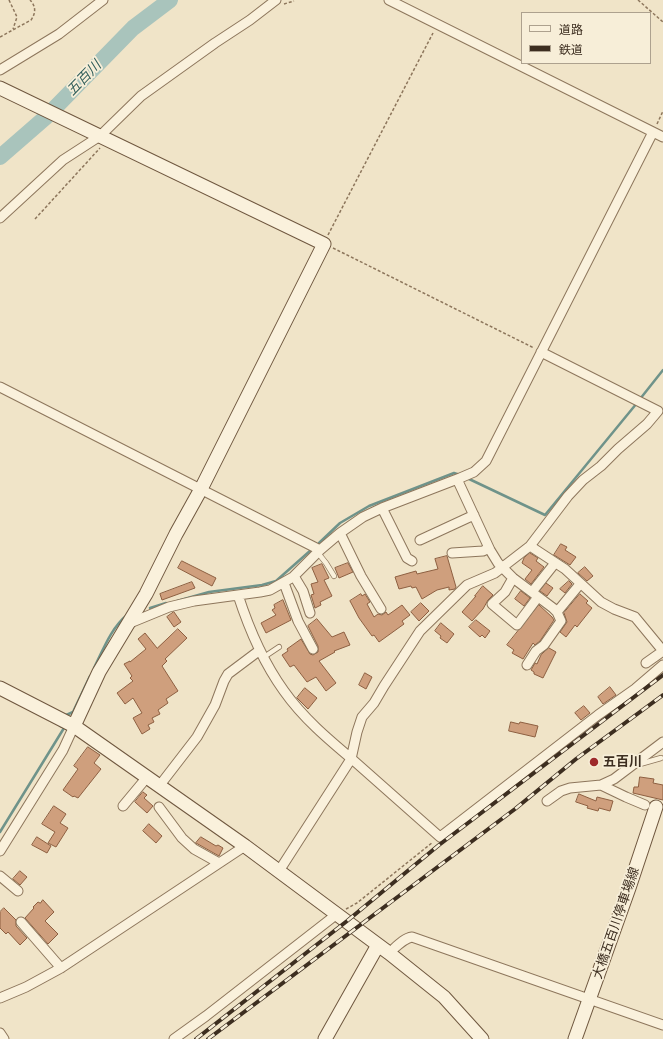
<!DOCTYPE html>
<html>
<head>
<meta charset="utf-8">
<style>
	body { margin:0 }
	#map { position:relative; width:663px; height:1039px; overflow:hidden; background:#f0e4c8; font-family:"Playfair Display","Noto Sans JP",serif }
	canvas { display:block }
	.legend { position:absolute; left:521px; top:12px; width:130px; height:52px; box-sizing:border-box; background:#f7eed8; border:1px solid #ada18e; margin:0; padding:5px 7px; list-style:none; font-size:12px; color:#3d2e20 }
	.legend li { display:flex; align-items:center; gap:8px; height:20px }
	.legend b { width:20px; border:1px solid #ada18e }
</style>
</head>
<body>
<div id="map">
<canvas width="663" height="1039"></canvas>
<ul class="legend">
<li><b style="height:5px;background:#faf1dc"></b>道路</li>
<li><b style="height:5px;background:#3d2e20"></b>鉄道</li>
</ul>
</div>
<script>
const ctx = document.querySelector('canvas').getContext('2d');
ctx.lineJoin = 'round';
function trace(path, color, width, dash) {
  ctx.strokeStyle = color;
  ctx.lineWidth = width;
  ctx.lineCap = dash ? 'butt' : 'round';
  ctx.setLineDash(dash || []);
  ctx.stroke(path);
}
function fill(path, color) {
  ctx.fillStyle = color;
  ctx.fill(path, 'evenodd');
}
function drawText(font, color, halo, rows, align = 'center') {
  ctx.font = font + ' "Playfair Display","Noto Sans JP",serif';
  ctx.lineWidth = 3.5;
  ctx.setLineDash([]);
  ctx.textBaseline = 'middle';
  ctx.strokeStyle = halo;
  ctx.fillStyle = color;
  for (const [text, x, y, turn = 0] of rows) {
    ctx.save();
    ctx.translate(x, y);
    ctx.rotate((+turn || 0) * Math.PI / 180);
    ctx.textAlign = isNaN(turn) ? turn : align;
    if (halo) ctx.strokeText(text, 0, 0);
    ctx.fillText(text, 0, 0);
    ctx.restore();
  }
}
const stream = new Path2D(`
	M 640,399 L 663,370
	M 467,478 L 545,515 L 637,403
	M 319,543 L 340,523 L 369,506 L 454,473 L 460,475
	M 177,601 L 209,592 L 262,585 L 276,581 L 311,550
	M 150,608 L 166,603
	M 94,668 C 103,650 111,628 127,615
	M 64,716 L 73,712 L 90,676
	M 0,832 L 64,728 L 60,726`);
const river = new Path2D(`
	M 0,157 L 46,117 L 133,28 L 170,0`);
const building = new Path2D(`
	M 561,544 L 567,547 L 565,550 L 576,557 L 570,565 L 554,555 Z
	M 530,553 L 538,558 L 536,561 L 544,567 L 531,584 L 525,579 L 532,570 L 522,563 L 524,558 Z
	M 447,556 L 456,587 L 455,589 L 449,590 L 449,587 L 437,590 L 422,599 L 416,587 L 412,588 L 411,586 L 399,589 L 395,577 L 416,571 L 417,574 L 438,569 L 435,559 Z
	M 182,561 L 216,578 L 212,586 L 178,568 Z
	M 348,563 L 353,572 L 339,578 L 335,568 Z
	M 322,564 L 329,578 L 324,580 L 332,596 L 320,602 L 321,605 L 315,608 L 311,595 L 314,594 L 311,584 L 318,582 L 312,568 Z
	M 585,567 L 593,576 L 587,581 L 578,573 Z
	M 569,581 L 572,584 L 565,593 L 560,589 Z
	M 192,582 L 195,588 L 162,600 L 160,594 Z
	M 546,583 L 553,588 L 547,596 L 540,591 Z
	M 483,586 L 493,595 L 488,600 L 483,609 L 472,621 L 462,612 L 476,596 L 475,596 Z
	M 521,591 L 530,598 L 524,606 L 515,599 Z
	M 361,594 L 362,596 L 365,594 L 370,602 L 367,604 L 374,617 L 378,614 L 382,615 L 386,612 L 388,615 L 402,605 L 410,615 L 402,621 L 404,624 L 379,642 L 374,635 L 372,636 L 359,618 L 350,601 Z
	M 580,594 L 588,601 L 586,603 L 592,608 L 577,627 L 575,625 L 566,637 L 560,632 L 567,622 L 564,613 Z
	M 283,600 L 291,620 L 266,633 L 261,623 L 276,615 L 272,610 L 275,608 L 274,605 Z
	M 421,603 L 429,611 L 419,621 L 411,612 Z
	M 539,605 L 552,617 L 554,620 L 540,641 L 535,645 L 533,643 L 523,659 L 512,653 L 514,650 L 507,645 Z
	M 174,612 L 181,622 L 174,627 L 167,617 Z
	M 317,619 L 332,637 L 344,632 L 350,645 L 334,651 L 335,652 L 319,661 L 336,683 L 326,691 L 316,677 L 307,682 L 294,665 L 290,667 L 282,655 L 288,651 L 287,649 L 301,639 L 310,654 L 313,655 L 318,652 L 318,646 L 308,626 Z
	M 476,620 L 490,631 L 485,638 L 482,635 L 480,637 L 469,627 Z
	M 441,623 L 454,634 L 447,643 L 440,638 L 441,636 L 435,631 Z
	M 178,629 L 187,638 L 165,659 L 167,661 L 162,666 L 178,691 L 166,699 L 168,703 L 158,710 L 160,714 L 152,718 L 154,722 L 148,725 L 150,729 L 142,734 L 133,718 L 142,713 L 133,698 L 125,704 L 117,693 L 133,681 L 130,678 L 132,676 L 124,664 L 130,661 L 130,662 L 146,649 L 138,639 L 145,633 L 157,648 Z
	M 549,648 L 556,652 L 543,678 L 534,674 L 534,672 L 531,670 L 535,663 L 537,664 L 541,655 Z
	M 365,673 L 372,677 L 366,689 L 359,685 Z
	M 610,687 L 616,695 L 603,704 L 598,697 Z
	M 305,688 L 317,698 L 308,709 L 297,698 Z
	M 584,706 L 590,713 L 581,720 L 575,713 Z
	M 511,722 L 519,724 L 520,722 L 538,726 L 535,737 L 509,731 Z
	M 88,747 L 100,755 L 94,763 L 101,769 L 78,798 L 74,796 L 73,797 L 63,790 L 78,769 L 74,766 Z
	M 640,777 L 654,779 L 653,783 L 663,785 L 663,800 L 633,793 L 634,787 L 638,787 Z
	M 143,792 L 147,795 L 144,798 L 153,806 L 147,813 L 135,802 Z
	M 579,794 L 596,801 L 597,797 L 613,801 L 610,811 L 599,808 L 598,811 L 587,808 L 588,806 L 576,802 Z
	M 54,806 L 66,814 L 60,823 L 68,828 L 56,847 L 48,843 L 55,832 L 42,824 Z
	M 149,824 L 162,836 L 156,843 L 143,831 Z
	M 37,837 L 51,846 L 47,853 L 32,845 Z
	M 201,837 L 216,846 L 218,845 L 223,848 L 219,856 L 196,843 Z
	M 20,871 L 27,877 L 20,885 L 13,879 Z
	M 43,900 L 54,912 L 45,921 L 58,934 L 48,944 L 25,918 L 34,908 L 33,907 L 38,902 L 40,903 Z
	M 4,908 L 16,920 L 16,926 L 27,938 L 20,945 L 8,932 L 6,934 L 0,928 L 0,912 Z`);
const path = new Path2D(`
	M 9,0 L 17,17 L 13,29
	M 638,0 L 663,22
	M 284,4 L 294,1
	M 0,37 L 31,20 C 36,13 36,6 30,0
	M 657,124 L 663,111
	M 35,219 L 100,148
	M 328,235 L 433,33
	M 333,248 L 534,348
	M 346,909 L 357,903 L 433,842`);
const lane = new Path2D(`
	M 318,553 L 326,563 L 334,576
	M 264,657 L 279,647
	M 636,765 L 640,764 L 661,758`);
const street = new Path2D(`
	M 389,0 L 663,137
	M 0,70 L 59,34 L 103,0
	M 0,218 L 63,160 L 100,136 L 141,96 L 215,43 L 250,20 L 276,0
	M 0,387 L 320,550
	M 457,479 L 490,550 L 498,563 L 513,578 L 553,608 L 557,612 L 561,621 L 544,645 L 536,651 L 527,665
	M 382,508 L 407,558 L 412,561
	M 340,533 L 361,576 L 381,609
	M 420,540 L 474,515
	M 530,546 L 568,496 L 583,480 L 601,466 L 618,449 L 647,424 L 658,411 L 541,352
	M 452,553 L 483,551 L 489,548
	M 294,576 L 303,591 L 310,613
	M 513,578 L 505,592 L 492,604 L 517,625 L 538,597
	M 284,583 L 298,621 L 313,649
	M 532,592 L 555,563
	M 238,595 C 249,629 263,662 284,691 C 303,718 328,739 353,760 C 382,786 411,811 440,837 L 598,715 L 635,689 L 663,665
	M 557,612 L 580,584
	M 130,623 L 169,607 L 194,601 L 260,592 L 270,590 L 293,577 L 320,550 L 340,533 L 363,517 L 382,508 L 460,478 L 474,472 L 486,461 L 653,132
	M 646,663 L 663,651
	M 160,785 L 197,737 L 215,705 L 224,681 L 228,674 L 260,650
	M 601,785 L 614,779 L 663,742
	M 547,801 L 561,791 L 570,788 L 601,785 L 626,797 L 645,805
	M 123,806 L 148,776
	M 159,807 L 182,838 L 194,849 L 219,863
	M 0,851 L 63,750 L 74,726
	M 279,871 L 351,759 L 357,732 L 362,717 L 374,703 L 384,686 L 420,631 L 467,585 L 495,573 L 530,546 L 565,569 L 601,602 L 614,609 L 635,617 L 663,651
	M 0,876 L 18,891
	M 21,922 L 61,968
	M 389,953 C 396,947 404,938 412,937 L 663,1025
	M 0,998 L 26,987 L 61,968 L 245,846
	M 0,1033 L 4,1039
	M 174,1039 L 206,1016 L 337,914`);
const secondary = new Path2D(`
	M 0,88 L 324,244 L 201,489 L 176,534 L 146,594 L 99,672 L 74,726
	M 0,688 L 74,726 L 245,846 L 389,953 L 444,997 L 482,1039
	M 325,1039 L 378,945
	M 575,1039 L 629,888 L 656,807`);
const rail = new Path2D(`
	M 196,1039 L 347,921 L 439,845 L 663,675
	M 208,1039 L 515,809 L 576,759 L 663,695`);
const markers = [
	[594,762,5,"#9e2a2b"]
];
const poiNames = [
	["五百川",603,762]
];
const streetNames = [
	["大橋五百川停車場線",616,923,-71]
];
const waterNames = [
	["五百川",84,78,-46]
];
trace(stream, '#6f938a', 2.5);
trace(river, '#a9c4bc', 16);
fill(building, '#cf9f7d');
trace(building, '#8d5f41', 1);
trace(lane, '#8d765c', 6);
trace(street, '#8d765c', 11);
trace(secondary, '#6f573f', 15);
trace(path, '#8d765c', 1.5, [3, 2]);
trace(lane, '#faf1dc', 4.5);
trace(street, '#faf1dc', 9);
trace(secondary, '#faf1dc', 13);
trace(rail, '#3d2e20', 4);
trace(rail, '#f7eed8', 2.5, [8]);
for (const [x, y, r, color] of markers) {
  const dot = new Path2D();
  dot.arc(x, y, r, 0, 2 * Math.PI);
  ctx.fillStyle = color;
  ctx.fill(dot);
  trace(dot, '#f7eed8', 1.5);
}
drawText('bold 13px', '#3d2e20', '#f7eed8', poiNames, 'left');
drawText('13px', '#3d2e20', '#f7eed8', streetNames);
drawText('italic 14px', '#2f5d5a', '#f7eed8', waterNames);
</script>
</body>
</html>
